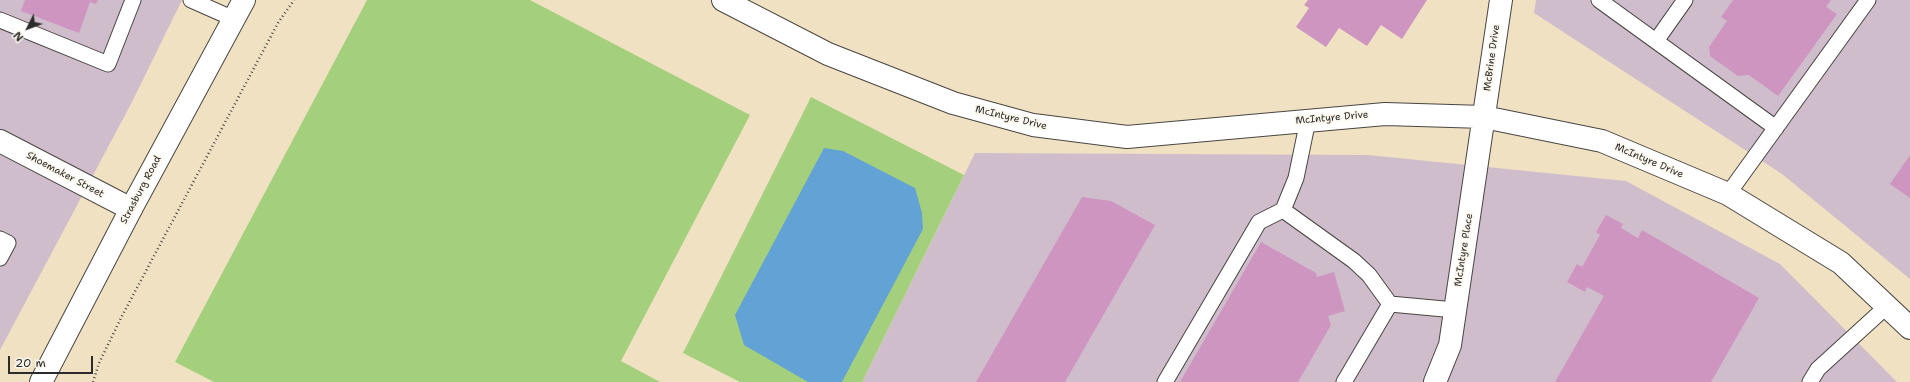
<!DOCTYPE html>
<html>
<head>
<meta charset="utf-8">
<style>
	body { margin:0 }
	#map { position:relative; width:1910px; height:382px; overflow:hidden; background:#f0e1c2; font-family:"Shantell Sans",sans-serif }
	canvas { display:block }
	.north { position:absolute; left:8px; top:8px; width:40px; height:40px; -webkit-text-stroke:3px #fbf7ec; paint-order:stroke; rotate:228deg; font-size:11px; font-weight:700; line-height:16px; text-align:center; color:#2b2b2b }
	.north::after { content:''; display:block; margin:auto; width:14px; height:18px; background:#2b2b2b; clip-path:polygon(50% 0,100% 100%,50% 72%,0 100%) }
	.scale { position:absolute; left:8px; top:356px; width:85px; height:18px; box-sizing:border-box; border:2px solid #2b2b2b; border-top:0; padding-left:5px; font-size:12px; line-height:14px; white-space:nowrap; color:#2b2b2b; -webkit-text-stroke:3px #fbf7ec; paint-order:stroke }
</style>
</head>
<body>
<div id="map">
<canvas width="1910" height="382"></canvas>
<div class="north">N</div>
<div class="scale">20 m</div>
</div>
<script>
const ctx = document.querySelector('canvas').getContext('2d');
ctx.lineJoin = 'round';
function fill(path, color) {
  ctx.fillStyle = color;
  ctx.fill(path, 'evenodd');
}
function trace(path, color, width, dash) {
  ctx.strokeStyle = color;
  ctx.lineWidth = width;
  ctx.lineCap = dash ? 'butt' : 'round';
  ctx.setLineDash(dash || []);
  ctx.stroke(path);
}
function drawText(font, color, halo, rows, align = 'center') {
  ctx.font = font + ' "Shantell Sans",sans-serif';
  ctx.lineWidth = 3.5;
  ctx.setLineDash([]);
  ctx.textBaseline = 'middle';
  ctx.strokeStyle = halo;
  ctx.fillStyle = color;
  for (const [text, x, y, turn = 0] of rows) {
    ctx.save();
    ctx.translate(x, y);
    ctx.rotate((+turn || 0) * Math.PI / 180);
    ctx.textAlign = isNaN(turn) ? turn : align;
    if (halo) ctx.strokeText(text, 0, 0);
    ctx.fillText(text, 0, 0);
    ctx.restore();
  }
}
const industrial = new Path2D(`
	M 0,0 L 182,0 L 132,102 L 0,350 Z
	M 1536,0 L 1910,0 L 1910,279 L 1782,174 L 1534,13 Z
	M 975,153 L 1368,155 L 1626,181 L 1780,264 L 1897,382 L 862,382 Z`);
const green = new Path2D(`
	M 367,0 L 530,0 L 750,115 L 621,361 L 660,382 L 214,382 L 175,362 Z
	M 811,97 L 964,175 L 862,382 L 740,382 L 683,353 Z`);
const water = new Path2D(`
	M 824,148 L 843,151 L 915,188 L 922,213 L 923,229 L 842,382 L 808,382 L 744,345 L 735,315 Z`);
const building = new Path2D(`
	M 25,0 L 98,0 L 96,4 L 90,2 L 79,33 L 21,11 Z
	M 1308,0 L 1427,0 L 1402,39 L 1381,25 L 1367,46 L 1339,28 L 1326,47 L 1296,27 L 1309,8 L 1304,5 Z
	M 1733,0 L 1831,0 L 1826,7 L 1837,14 L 1778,96 L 1749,75 L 1738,76 L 1710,56 L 1709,47 L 1727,21 L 1721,17 Z
	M 1910,155 L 1910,198 L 1890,184 Z
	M 1082,197 L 1111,201 L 1155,225 L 1065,382 L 976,382 Z
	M 1606,215 L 1623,224 L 1621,228 L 1638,238 L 1642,230 L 1759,298 L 1711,382 L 1555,382 L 1604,296 L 1587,287 L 1585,292 L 1567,282 L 1577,264 L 1582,267 L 1600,235 L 1596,232 Z
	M 1261,242 L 1316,273 L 1317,277 L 1334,272 L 1345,311 L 1328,316 L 1331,325 L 1298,382 L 1180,382 Z`);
const path = new Path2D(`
	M 93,382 L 99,363 L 122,316 L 278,23 L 294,0`);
const service = new Path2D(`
	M 191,0 L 234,19
	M 1599,0 L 1776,128
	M 0,20 L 108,64 L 133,0
	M 1656,41 L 1685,0
	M 1728,194 L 1868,0
	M 1283,210 L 1296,178 L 1308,120
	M 0,239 L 8,243 L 0,258
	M 1165,382 L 1259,222 L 1283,210 L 1354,261 L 1369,275 L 1390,304
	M 1344,382 L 1390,304 L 1455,310
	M 1810,382 L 1818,369 L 1887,306`);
const minor = new Path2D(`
	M 723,0 L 828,54 L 953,103 L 1033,125 L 1127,137 L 1385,114 L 1484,117 L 1602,141 L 1728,194 L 1841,263 L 1910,328
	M 0,141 L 131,209
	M 1435,382 L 1450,345 L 1501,0`);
const tertiary = new Path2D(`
	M 41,382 L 131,209 L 244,0`);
const streetNames = [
	["McBrine Drive",1492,58,-82],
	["McIntyre Drive",1011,118,14],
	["McIntyre Drive",1332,118,-5],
	["McIntyre Drive",1649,161,23],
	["Shoemaker Street",65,175,28],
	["Strasburg Road",141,190,-62],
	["McIntyre Place",1464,250,-81]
];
fill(industrial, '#d0bdcc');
fill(green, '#a4d07d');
fill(water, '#63a2d5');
fill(building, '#ce95c1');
trace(service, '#494642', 17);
trace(minor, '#494642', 24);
trace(tertiary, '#494642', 24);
trace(path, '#494642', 2.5, [1, 3]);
trace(service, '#fff', 15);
trace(minor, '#fff', 22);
trace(tertiary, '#fff', 22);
drawText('10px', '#2b2b2b', '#fbf7ec', streetNames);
</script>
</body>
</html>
